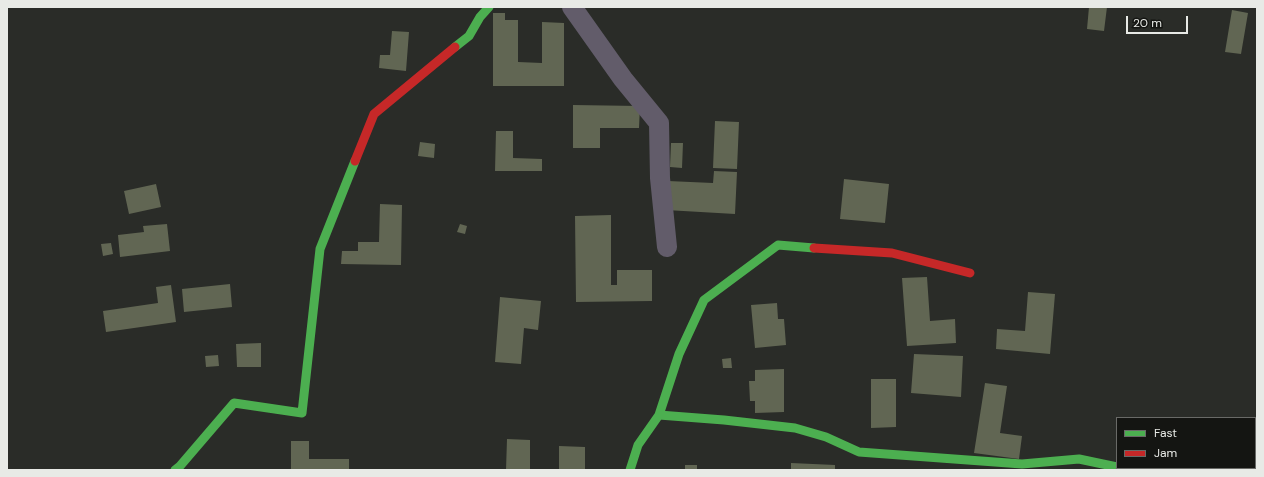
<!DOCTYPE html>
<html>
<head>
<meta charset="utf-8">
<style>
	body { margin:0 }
	#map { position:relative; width:1264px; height:477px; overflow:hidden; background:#2a2c28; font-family:"DM Sans",sans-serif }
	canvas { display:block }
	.frame { position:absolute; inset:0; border:8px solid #e8eae6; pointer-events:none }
	.legend { position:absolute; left:1116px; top:417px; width:140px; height:52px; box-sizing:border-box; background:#141512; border:1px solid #696a67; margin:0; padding:5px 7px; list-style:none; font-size:12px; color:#e8eae6 }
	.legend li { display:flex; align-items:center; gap:8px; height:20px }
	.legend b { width:20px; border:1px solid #696a67 }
	.scale { position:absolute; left:1126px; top:16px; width:62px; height:18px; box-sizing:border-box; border:2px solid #e8eae6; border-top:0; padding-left:5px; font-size:12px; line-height:14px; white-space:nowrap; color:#e8eae6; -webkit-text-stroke:3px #141512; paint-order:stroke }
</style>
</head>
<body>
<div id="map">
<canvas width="1264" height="477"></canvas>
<div class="frame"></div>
<ul class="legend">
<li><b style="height:5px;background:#4caf50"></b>Fast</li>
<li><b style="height:5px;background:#c62828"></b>Jam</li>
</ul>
<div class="scale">20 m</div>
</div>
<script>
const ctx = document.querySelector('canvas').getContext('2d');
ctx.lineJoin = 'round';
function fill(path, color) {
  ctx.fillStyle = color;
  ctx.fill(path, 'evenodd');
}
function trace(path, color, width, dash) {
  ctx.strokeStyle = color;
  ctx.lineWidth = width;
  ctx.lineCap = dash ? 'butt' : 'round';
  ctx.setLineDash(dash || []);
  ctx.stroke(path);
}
const building = new Path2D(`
	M 1089,7 L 1107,7 L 1104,31 L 1087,29 Z
	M 1232,10 L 1248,13 L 1241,54 L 1225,52 Z
	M 493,13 L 505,13 L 505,20 L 518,20 L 518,62 L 542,63 L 542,22 L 564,23 L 564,86 L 493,86 Z
	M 392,31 L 409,32 L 406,71 L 379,68 L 380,55 L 390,55 Z
	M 573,105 L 640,106 L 639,128 L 600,128 L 600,148 L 573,148 Z
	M 715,121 L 739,122 L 737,169 L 713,168 Z
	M 496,131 L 513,131 L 513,158 L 542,159 L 542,171 L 495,171 Z
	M 420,142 L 435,144 L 434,158 L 418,156 Z
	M 671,143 L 683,143 L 682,168 L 670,167 Z
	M 714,171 L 737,172 L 735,214 L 666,210 L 668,181 L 713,183 Z
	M 844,179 L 889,184 L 885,223 L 840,219 Z
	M 156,184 L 161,207 L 129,214 L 124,191 Z
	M 380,204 L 402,205 L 401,265 L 341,264 L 342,251 L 358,251 L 358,242 L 379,242 Z
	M 611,215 L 611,285 L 617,285 L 617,270 L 652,270 L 652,301 L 576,302 L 575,216 Z
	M 167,224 L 170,251 L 120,257 L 118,235 L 144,232 L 143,226 Z
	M 460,224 L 467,226 L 465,234 L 457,232 Z
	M 111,243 L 113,254 L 103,256 L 101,244 Z
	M 927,277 L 930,321 L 955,319 L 956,343 L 907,346 L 902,278 Z
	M 230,284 L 232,307 L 184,312 L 182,289 Z
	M 171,285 L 176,322 L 106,332 L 103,311 L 158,303 L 156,287 Z
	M 1028,292 L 1055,294 L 1050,354 L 996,349 L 997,329 L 1025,331 Z
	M 500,297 L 541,301 L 538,330 L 524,328 L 521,364 L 495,362 Z
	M 777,303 L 778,319 L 784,319 L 786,345 L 755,348 L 751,305 Z
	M 261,343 L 261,367 L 237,367 L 236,344 Z
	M 914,354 L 963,356 L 961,397 L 911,393 Z
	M 218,355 L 219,366 L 206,367 L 205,356 Z
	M 731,358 L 732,368 L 723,368 L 722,359 Z
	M 784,369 L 784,412 L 755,413 L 755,401 L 750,401 L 749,381 L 755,381 L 755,370 Z
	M 871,379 L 896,379 L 896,427 L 871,428 Z
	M 985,383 L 1007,386 L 1000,433 L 1022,436 L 1019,459 L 974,453 Z
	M 507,439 L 530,440 L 530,470 L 506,470 Z
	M 291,441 L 309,441 L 309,459 L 349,459 L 349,470 L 291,470 Z
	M 559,446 L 585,447 L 585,470 L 559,470 Z
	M 791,463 L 835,465 L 835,470 L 791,470 Z
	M 685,465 L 697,465 L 697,470 L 685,470 Z`);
const street = new Path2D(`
	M 572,7 L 623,79 L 659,123 L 660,178 L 667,247
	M 1158,468 L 1166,470`);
const fast = new Path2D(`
	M 455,47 L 469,36 L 480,17 L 489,7
	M 659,415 L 724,420 L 795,428 L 826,437 L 859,452 L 1022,464 L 1079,459 L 1117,467
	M 175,470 L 180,466 L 234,403 L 302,413 L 320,249 L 355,161
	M 630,470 L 638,445 L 659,415 L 679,354 L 704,300 L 778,245 L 814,248`);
const jam = new Path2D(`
	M 355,161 L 374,114 L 455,47
	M 814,248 L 892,253 L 970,273`);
fill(building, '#616653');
trace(street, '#625c6a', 20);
trace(fast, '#4caf50', 9);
trace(jam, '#c62828', 9);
</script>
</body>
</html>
